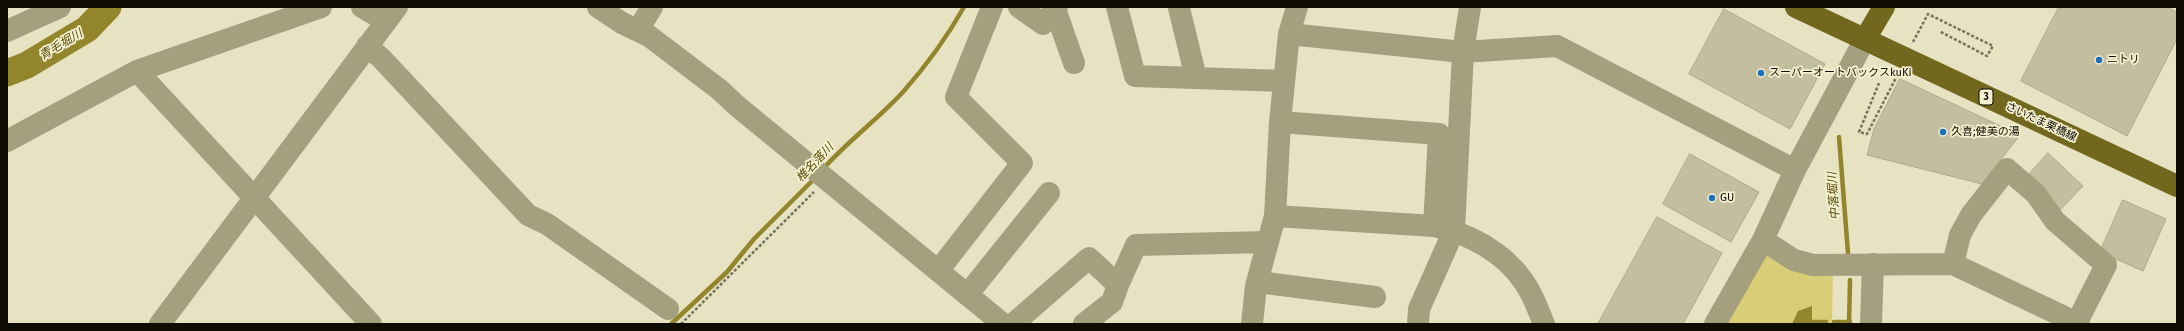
<!DOCTYPE html>
<html>
<head>
<meta charset="utf-8">
<style>
	body { margin:0 }
	#map { position:relative; width:2184px; height:331px; overflow:hidden; background:#e7e3c2; font-family:"Fira Sans",sans-serif }
	canvas { display:block }
	.frame { position:absolute; inset:0; border:8px solid #0e0c03; pointer-events:none }
</style>
</head>
<body>
<div id="map">
<canvas width="2184" height="331"></canvas>
<div class="frame"></div>
</div>
<script>
const ctx = document.querySelector('canvas').getContext('2d');
ctx.lineJoin = 'round';
function fill(path, color) {
  ctx.fillStyle = color;
  ctx.fill(path, 'evenodd');
}
function trace(path, color, width, dash) {
  ctx.strokeStyle = color;
  ctx.lineWidth = width;
  ctx.lineCap = dash ? 'butt' : 'round';
  ctx.setLineDash(dash || []);
  ctx.stroke(path);
}
function drawText(font, color, halo, rows, align = 'center') {
  ctx.font = font + ' "Fira Sans","Noto Sans JP",sans-serif';
  ctx.lineWidth = 3.5;
  ctx.setLineDash([]);
  ctx.textBaseline = 'middle';
  ctx.strokeStyle = halo;
  ctx.fillStyle = color;
  for (const [text, x, y, turn = 0] of rows) {
    ctx.save();
    ctx.translate(x, y);
    ctx.rotate((+turn || 0) * Math.PI / 180);
    ctx.textAlign = isNaN(turn) ? turn : align;
    if (halo) ctx.strokeText(text, 0, 0);
    ctx.fillText(text, 0, 0);
    ctx.restore();
  }
}
const green = new Path2D(`
	M 1763,240 L 1833,266 L 1832,324 L 1715,324 Z`);
const water = new Path2D(`
	M 1812,306 L 1812,324 L 1792,324 L 1798,311 Z`);
const stream = new Path2D(`
	M 1839,137 L 1848,253
	M 823,169 C 848,141 878,119 903,92 C 926,66 947,37 964,7
	M 1812,322 L 1826,322
	M 1834,322 L 1850,322
	M 671,324 L 727,272 L 754,239 L 816,177
	M 1849,324 L 1850,280`);
const river = new Path2D(`
	M 7,73 L 27,65 L 87,29 L 108,7`);
const building = new Path2D(`
	M 2059,7 L 2167,7 L 2177,12 L 2177,39 L 2127,136 L 2021,81 Z
	M 1724,9 L 1825,64 L 1790,129 L 1689,74 Z
	M 1900,79 L 2020,135 L 1982,184 L 1867,155 L 1874,129 Z
	M 2048,153 L 2083,186 L 2059,211 L 2025,179 Z
	M 1690,154 L 1759,192 L 1731,242 L 1663,204 Z
	M 2123,200 L 2166,219 L 2143,271 L 2100,252 Z
	M 1657,217 L 1722,253 L 1683,324 L 1598,324 Z`);
const path = new Path2D(`
	M 1913,42 L 1928,14 L 1993,46 L 1987,56 L 1939,31
	M 1879,83 L 1859,132 L 1867,134 L 1898,74
	M 681,324 L 814,192`);
const minor = new Path2D(`
	M 362,7 L 386,21
	M 598,7 L 622,23 L 649,36 L 720,90 L 737,106 L 1003,324
	M 1019,7 L 1043,24 L 1057,7
	M 1117,7 L 1135,76 L 1284,81
	M 1179,8 L 1196,78
	M 1055,9 L 1074,63
	M 638,30 L 652,7
	M 7,31 L 60,7
	M 1289,34 L 1463,52 L 1557,46 L 1795,170
	M 367,46 L 381,58 L 528,215 L 547,224 L 668,309
	M 137,71 L 371,324
	M 1280,122 L 1439,134 L 1434,226
	M 7,141 L 137,71 L 321,7
	M 1275,216 L 1434,226 C 1468,233 1504,252 1524,282 C 1533,294 1538,310 1544,324
	M 1763,240 L 1794,260 L 1813,265 L 1953,264 L 2079,324
	M 1953,264 L 1960,235 L 1971,215 L 2007,169 L 2036,194 L 2055,221 L 2106,265 L 2076,324
	M 938,271 L 1022,163 L 956,97 L 992,7
	M 1258,282 L 1375,297
	M 967,295 L 1049,193
	M 160,324 L 397,7
	M 1013,324 L 1089,258 L 1118,285 L 1136,245 L 1268,242
	M 1084,324 L 1112,302 L 1118,285
	M 1252,324 L 1256,286 L 1275,216 L 1280,122 L 1289,34 L 1297,7
	M 1418,324 L 1419,309 L 1454,230 L 1463,52 L 1470,7
	M 1715,324 L 1763,240 L 1795,170 L 1865,39
	M 1871,324 L 1873,264`);
const major = new Path2D(`
	M 1796,7 L 2177,186
	M 1865,39 L 1884,7`);
const markers = [
	[2099,60,4,"#1b71bf"],
	[1761,73,4,"#1b71bf"],
	[1943,132,4,"#1b71bf"],
	[1712,198,4,"#1b71bf"]
];
const shields = [
	[1986,97,14]
];
const shieldNames = [
	["3",1986,97]
];
const poiNames = [
	["ニトリ",2107,60],
	["スーパーオートバックスkuKi",1769,73],
	["久喜;健美の湯",1951,132],
	["GU",1720,198]
];
const streetNames = [
	["さいたま栗橋線",2041,122,25]
];
const waterNames = [
	["青毛堀川",61,45,-31],
	["椎名落川",815,163,-47],
	["中落堀川",1834,196,-94]
];
fill(green, '#d9cd78');
fill(water, '#92852c');
trace(stream, '#92852c', 4.5);
trace(river, '#92852c', 27);
fill(building, '#c3be9f');
trace(building, '#aca889', 1);
trace(path, '#74715d', 2.5, [3, 2]);
trace(minor, '#a49f7c', 22);
trace(major, '#71671d', 22);
for (const [x, y, r, color] of markers) {
  const dot = new Path2D();
  dot.arc(x, y, r, 0, 2 * Math.PI);
  ctx.fillStyle = color;
  ctx.fill(dot);
  trace(dot, '#f4f0cf', 1.5);
}
for (const [x, y, w] of shields) {
  const box = new Path2D();
  box.roundRect(x - w / 2, y - 8, w, 16, 3);
  ctx.fillStyle = '#f4f0cf';
  ctx.fill(box);
  trace(box, '#0e0c03', 1);
}
drawText('bold 10px', '#0e0c03', null, shieldNames);
drawText('11px', '#0e0c03', '#f4f0cf', poiNames, 'left');
drawText('11px', '#0e0c03', '#f4f0cf', streetNames);
drawText('italic 12px', '#594f0b', '#f4f0cf', waterNames);
</script>
</body>
</html>
